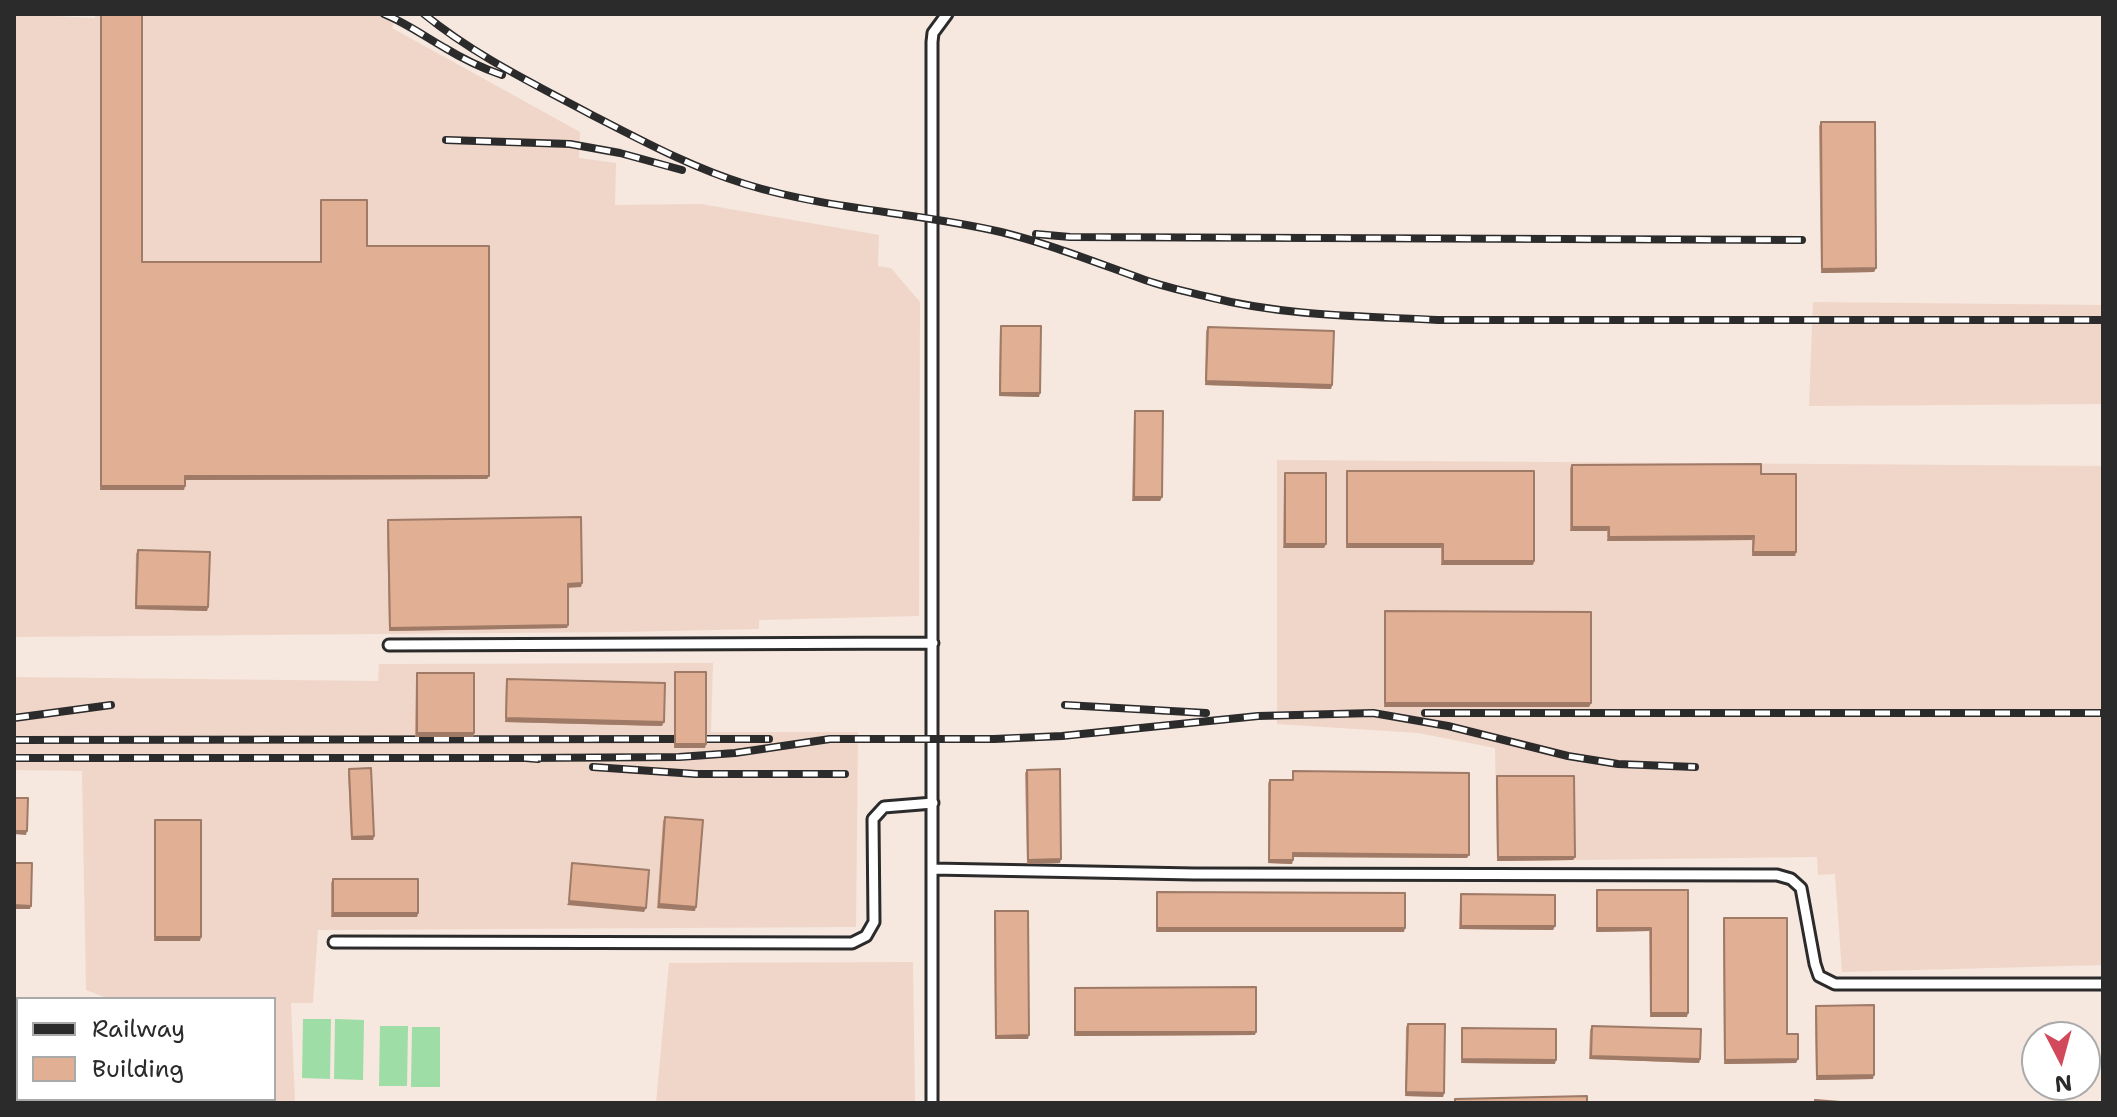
<!DOCTYPE html>
<html>
<head>
<meta charset="utf-8">
<style>
	body { margin:0 }
	#map { position:relative; width:2117px; height:1117px; overflow:hidden; background:#f6e7df; font-family:"Shantell Sans",sans-serif }
	canvas { display:block }
	.frame { position:absolute; inset:0; border:16px solid #2b2b2b; pointer-events:none }
	.legend { position:absolute; left:16px; top:997px; width:260px; height:104px; box-sizing:border-box; background:#fff; border:2px solid #aaa; margin:0; padding:10px 14px; list-style:none; font-size:24px; color:#2b2b2b }
	.legend li { display:flex; align-items:center; gap:16px; height:40px }
	.legend b { width:40px; border:2px solid #aaa }
	.north { position:absolute; left:2021px; top:1021px; width:80px; height:80px; box-sizing:border-box; background:#fff; border:2px solid #aaa; border-radius:50%; rotate:174deg; font-size:22px; font-weight:700; line-height:32px; text-align:center; color:#2b2b2b }
	.north::after { content:''; display:block; margin:auto; width:28px; height:36px; background:#d1495b; clip-path:polygon(50% 0,100% 100%,50% 72%,0 100%) }
</style>
</head>
<body>
<div id="map">
<canvas width="2117" height="1117"></canvas>
<div class="frame"></div>
<ul class="legend">
<li><b style="height:10px;background:#2b2b2b"></b>Railway</li>
<li><b style="height:22px;background:#e1af93"></b>Building</li>
</ul>
<div class="north">N</div>
</div>
<script>
const ctx = document.querySelector('canvas').getContext('2d');
ctx.lineJoin = 'round';
function fill(path, color) {
  ctx.fillStyle = color;
  ctx.fill(path, 'evenodd');
}
function trace(path, color, width, dash) {
  ctx.strokeStyle = color;
  ctx.lineWidth = width;
  ctx.lineCap = dash ? 'butt' : 'round';
  ctx.setLineDash(dash || []);
  ctx.stroke(path);
}
const built = new Path2D(`
	M 14,14 L 95,18 L 96,14 L 396,14 L 392,28 L 580,132 L 579,158 L 616,163 L 615,205 L 701,204 L 879,235 L 878,266 L 891,268 L 920,302 L 919,616 L 759,620 L 759,629 L 623,632 L 14,637 Z
	M 1813,302 L 2103,305 L 2103,404 L 1809,406 Z
	M 1277,460 L 2103,466 L 2103,965 L 1842,972 L 1835,874 L 1818,875 L 1817,857 L 1497,861 L 1495,748 L 1418,733 L 1277,724 Z
	M 713,663 L 711,732 L 858,732 L 856,927 L 318,930 L 313,1003 L 291,1003 L 295,1103 L 271,1103 L 265,1099 L 274,1099 L 274,999 L 109,999 L 86,990 L 82,771 L 14,770 L 14,677 L 378,681 L 379,664 Z
	M 913,962 L 915,1103 L 656,1103 L 669,963 Z`);
const green = new Path2D(`
	M 303,1019 L 331,1019 L 330,1079 L 302,1078 Z
	M 335,1019 L 364,1020 L 363,1080 L 334,1079 Z
	M 380,1026 L 408,1026 L 407,1086 L 379,1086 Z
	M 412,1027 L 440,1027 L 440,1087 L 411,1087 Z`);
const service = new Path2D(`
	M 389,645 L 933,643
	M 933,869 L 1194,874 L 1777,875 L 1791,879 L 1801,888 L 1815,964 L 1819,976 L 1835,984 L 2103,984
	M 334,942 L 852,943 L 866,936 L 874,922 L 873,819 L 884,807 L 933,803
	M 932,1103 L 932,42 L 933,33 L 947,14`);
const rail = new Path2D(`
	M 384,14 C 406,23 424,36 445,48 C 463,59 482,68 502,75
	M 424,14 C 474,55 534,84 590,114 C 641,140 690,167 745,184 C 828,210 916,212 1001,232 C 1050,244 1097,263 1145,280 C 1165,287 1188,292 1209,297 C 1283,316 1362,316 1438,320 L 2103,320
	M 446,140 L 570,144 L 620,153 L 682,170
	M 1036,234 L 1070,237 L 1802,240
	M 1065,705 L 1206,713
	M 1425,713 L 2103,713
	M 14,718 L 111,705
	M 705,739 L 769,739
	M 14,740 L 674,739
	M 14,758 L 526,758 L 538,759
	M 526,758 L 679,757 L 735,753 L 830,739 L 994,739 L 1062,736 L 1258,716 L 1373,713 L 1448,726 L 1568,756 L 1618,764 L 1695,767
	M 593,767 L 696,774 L 845,774`);
const wall = new Path2D(`
	M 100,14 L 142,14 L 142,262 L 320,262 L 320,204 L 321,200 L 367,246 L 489,476 L 487,479 L 185,480 L 184,490 L 100,490 Z
	M 1821,122 L 1876,268 L 1874,272 L 1821,273 L 1819,126 Z
	M 1001,326 L 1039,397 L 999,396 L 1000,329 Z
	M 1208,327 L 1332,385 L 1331,389 L 1205,385 L 1206,331 Z
	M 1135,411 L 1162,497 L 1160,501 L 1132,501 L 1134,414 Z
	M 1572,465 L 1761,474 L 1796,552 L 1795,556 L 1752,556 L 1752,540 L 1607,541 L 1607,531 L 1570,531 L 1570,468 Z
	M 1347,471 L 1534,561 L 1533,565 L 1441,565 L 1441,548 L 1346,548 L 1346,475 Z
	M 1285,473 L 1326,544 L 1324,548 L 1283,548 L 1284,476 Z
	M 388,520 L 582,583 L 581,587 L 568,587 L 568,625 L 567,628 L 389,631 L 387,524 Z
	M 138,550 L 208,607 L 207,611 L 135,609 L 136,554 Z
	M 1385,611 L 1591,703 L 1589,707 L 1384,707 L 1384,615 Z
	M 675,672 L 706,744 L 705,748 L 674,748 L 674,676 Z
	M 417,673 L 474,733 L 473,737 L 415,737 L 416,676 Z
	M 507,679 L 662,726 L 505,722 L 506,682 Z
	M 349,769 L 374,836 L 373,840 L 351,840 L 348,773 Z
	M 1027,770 L 1060,863 L 1027,864 L 1025,773 Z
	M 1293,771 L 1467,858 L 1293,857 L 1292,864 L 1268,863 L 1268,783 L 1270,780 L 1292,780 Z
	M 1497,776 L 1575,857 L 1573,860 L 1497,861 L 1496,780 Z
	M 665,817 L 695,911 L 657,908 L 663,821 Z
	M 155,820 L 200,941 L 154,941 L 154,824 Z
	M 333,879 L 418,913 L 417,917 L 331,917 L 331,883 Z
	M 1597,890 L 1688,890 L 1687,1017 L 1650,1017 L 1649,931 L 1596,932 L 1596,894 Z
	M 1157,892 L 1404,932 L 1156,932 L 1156,896 Z
	M 1461,894 L 1555,926 L 1553,930 L 1459,929 L 1460,898 Z
	M 995,911 L 1028,1039 L 995,1039 L 994,915 Z
	M 1724,918 L 1787,1034 L 1798,1059 L 1796,1063 L 1724,1064 L 1723,922 Z
	M 1075,988 L 1255,1035 L 1074,1036 L 1074,991 Z
	M 1816,1006 L 1873,1079 L 1816,1080 L 1815,1010 Z
	M 1408,1024 L 1444,1093 L 1443,1097 L 1405,1096 L 1406,1027 Z
	M 1592,1026 L 1700,1059 L 1699,1063 L 1589,1059 L 1590,1030 Z
	M 1462,1028 L 1555,1064 L 1461,1063 L 1461,1032 Z`);
const shadedWall = new Path2D(`
	M 1876,268 L 1874,272 L 1821,273 L 1822,269 Z
	M 1206,381 L 1332,385 L 1331,389 L 1205,385 Z
	M 1000,393 L 1040,393 L 1039,397 L 999,396 Z
	M 185,476 L 489,476 L 487,479 L 184,480 Z
	M 101,486 L 185,486 L 184,490 L 100,490 Z
	M 1134,497 L 1162,497 L 1160,501 L 1132,501 Z
	M 1572,527 L 1609,527 L 1607,531 L 1570,531 Z
	M 1754,536 L 1752,540 L 1607,541 L 1609,537 Z
	M 1285,544 L 1326,544 L 1324,548 L 1283,548 Z
	M 1347,544 L 1443,544 L 1441,548 L 1346,548 Z
	M 1753,552 L 1796,552 L 1795,556 L 1752,556 Z
	M 1443,561 L 1534,561 L 1533,565 L 1441,565 Z
	M 582,583 L 581,587 L 566,588 L 568,584 Z
	M 136,606 L 208,607 L 207,611 L 135,609 Z
	M 568,625 L 567,628 L 389,631 L 390,628 Z
	M 1385,703 L 1591,703 L 1589,707 L 1384,707 Z
	M 506,718 L 664,722 L 662,726 L 505,722 Z
	M 417,733 L 474,733 L 473,737 L 415,737 Z
	M 675,744 L 706,744 L 705,748 L 674,748 Z
	M 14,831 L 27,831 L 26,835 L 14,834 Z
	M 374,836 L 373,840 L 351,840 L 352,837 Z
	M 1293,853 L 1469,855 L 1467,858 L 1292,857 Z
	M 1498,857 L 1575,857 L 1573,860 L 1497,861 Z
	M 1061,859 L 1060,863 L 1027,864 L 1028,860 Z
	M 1269,860 L 1293,860 L 1292,864 L 1268,863 Z
	M 569,901 L 646,908 L 644,912 L 567,905 Z
	M 659,904 L 696,907 L 695,911 L 657,908 Z
	M 14,905 L 31,906 L 30,909 L 14,909 Z
	M 333,913 L 418,913 L 417,917 L 331,917 Z
	M 1461,926 L 1555,926 L 1553,930 L 1459,929 Z
	M 1157,928 L 1405,928 L 1404,932 L 1156,932 Z
	M 1597,928 L 1651,928 L 1649,931 L 1596,932 Z
	M 155,937 L 201,937 L 200,941 L 154,941 Z
	M 1651,1013 L 1688,1013 L 1687,1017 L 1650,1017 Z
	M 1075,1032 L 1256,1032 L 1255,1035 L 1074,1036 Z
	M 1029,1035 L 1028,1039 L 995,1039 L 996,1036 Z
	M 1591,1056 L 1700,1059 L 1699,1063 L 1589,1059 Z
	M 1462,1059 L 1556,1060 L 1555,1064 L 1461,1063 Z
	M 1798,1059 L 1796,1063 L 1724,1064 L 1725,1060 Z
	M 1874,1075 L 1873,1079 L 1816,1080 L 1817,1076 Z
	M 1406,1092 L 1444,1093 L 1443,1097 L 1405,1096 Z`);
const building = new Path2D(`
	M 101,14 L 142,14 L 142,262 L 321,262 L 321,200 L 367,200 L 367,246 L 489,246 L 489,476 L 185,476 L 185,486 L 101,486 Z
	M 1821,122 L 1875,122 L 1876,268 L 1822,269 Z
	M 1001,326 L 1041,326 L 1040,393 L 1000,393 Z
	M 1208,327 L 1334,331 L 1332,385 L 1206,381 Z
	M 1135,411 L 1163,411 L 1162,497 L 1134,497 Z
	M 1761,464 L 1761,474 L 1796,474 L 1796,552 L 1753,552 L 1754,536 L 1609,537 L 1609,527 L 1572,527 L 1572,465 Z
	M 1347,471 L 1534,471 L 1534,561 L 1443,561 L 1443,544 L 1347,544 Z
	M 1285,473 L 1326,473 L 1326,544 L 1285,544 Z
	M 581,517 L 582,583 L 568,584 L 568,625 L 390,628 L 388,520 Z
	M 138,550 L 210,552 L 208,607 L 136,606 Z
	M 1385,611 L 1591,612 L 1591,703 L 1385,703 Z
	M 675,672 L 706,672 L 706,744 L 675,744 Z
	M 417,673 L 474,673 L 474,733 L 417,733 Z
	M 507,679 L 665,683 L 664,722 L 506,718 Z
	M 371,768 L 374,836 L 352,837 L 349,769 Z
	M 1060,769 L 1061,859 L 1028,860 L 1027,770 Z
	M 1293,771 L 1469,773 L 1469,855 L 1293,853 L 1293,860 L 1269,860 L 1270,780 L 1293,780 Z
	M 1497,776 L 1574,776 L 1575,857 L 1498,857 Z
	M 14,798 L 28,798 L 27,831 L 14,831 Z
	M 665,817 L 703,820 L 696,907 L 659,904 Z
	M 155,820 L 201,820 L 201,937 L 155,937 Z
	M 14,863 L 32,863 L 31,906 L 14,905 Z
	M 572,863 L 649,870 L 646,908 L 569,901 Z
	M 333,879 L 418,879 L 418,913 L 333,913 Z
	M 1597,890 L 1688,890 L 1688,1013 L 1651,1013 L 1651,928 L 1597,928 Z
	M 1157,892 L 1405,893 L 1405,928 L 1157,928 Z
	M 1461,894 L 1555,895 L 1555,926 L 1461,926 Z
	M 995,911 L 1028,911 L 1029,1035 L 996,1036 Z
	M 1724,918 L 1787,918 L 1787,1034 L 1798,1034 L 1798,1059 L 1725,1060 Z
	M 1256,987 L 1256,1032 L 1075,1032 L 1075,988 Z
	M 1874,1005 L 1874,1075 L 1817,1076 L 1816,1006 Z
	M 1408,1024 L 1445,1024 L 1444,1093 L 1406,1092 Z
	M 1592,1026 L 1701,1029 L 1700,1059 L 1591,1056 Z
	M 1462,1028 L 1556,1029 L 1556,1060 L 1462,1059 Z
	M 1587,1096 L 1587,1103 L 1455,1103 L 1455,1099 Z
	M 1815,1100 L 1854,1103 L 1815,1103 Z`);
fill(built, '#f0d6c8');
fill(green, '#9edda5');
trace(service, '#2b2b2b', 15);
trace(service, '#fff', 9);
trace(rail, '#2b2b2b', 8);
trace(rail, '#fff', 5, [15]);
fill(wall, '#c2967e');
fill(shadedWall, '#9e7a67');
fill(building, '#e1af93');
trace(building, '#9e7a67', 2);
</script>
</body>
</html>
